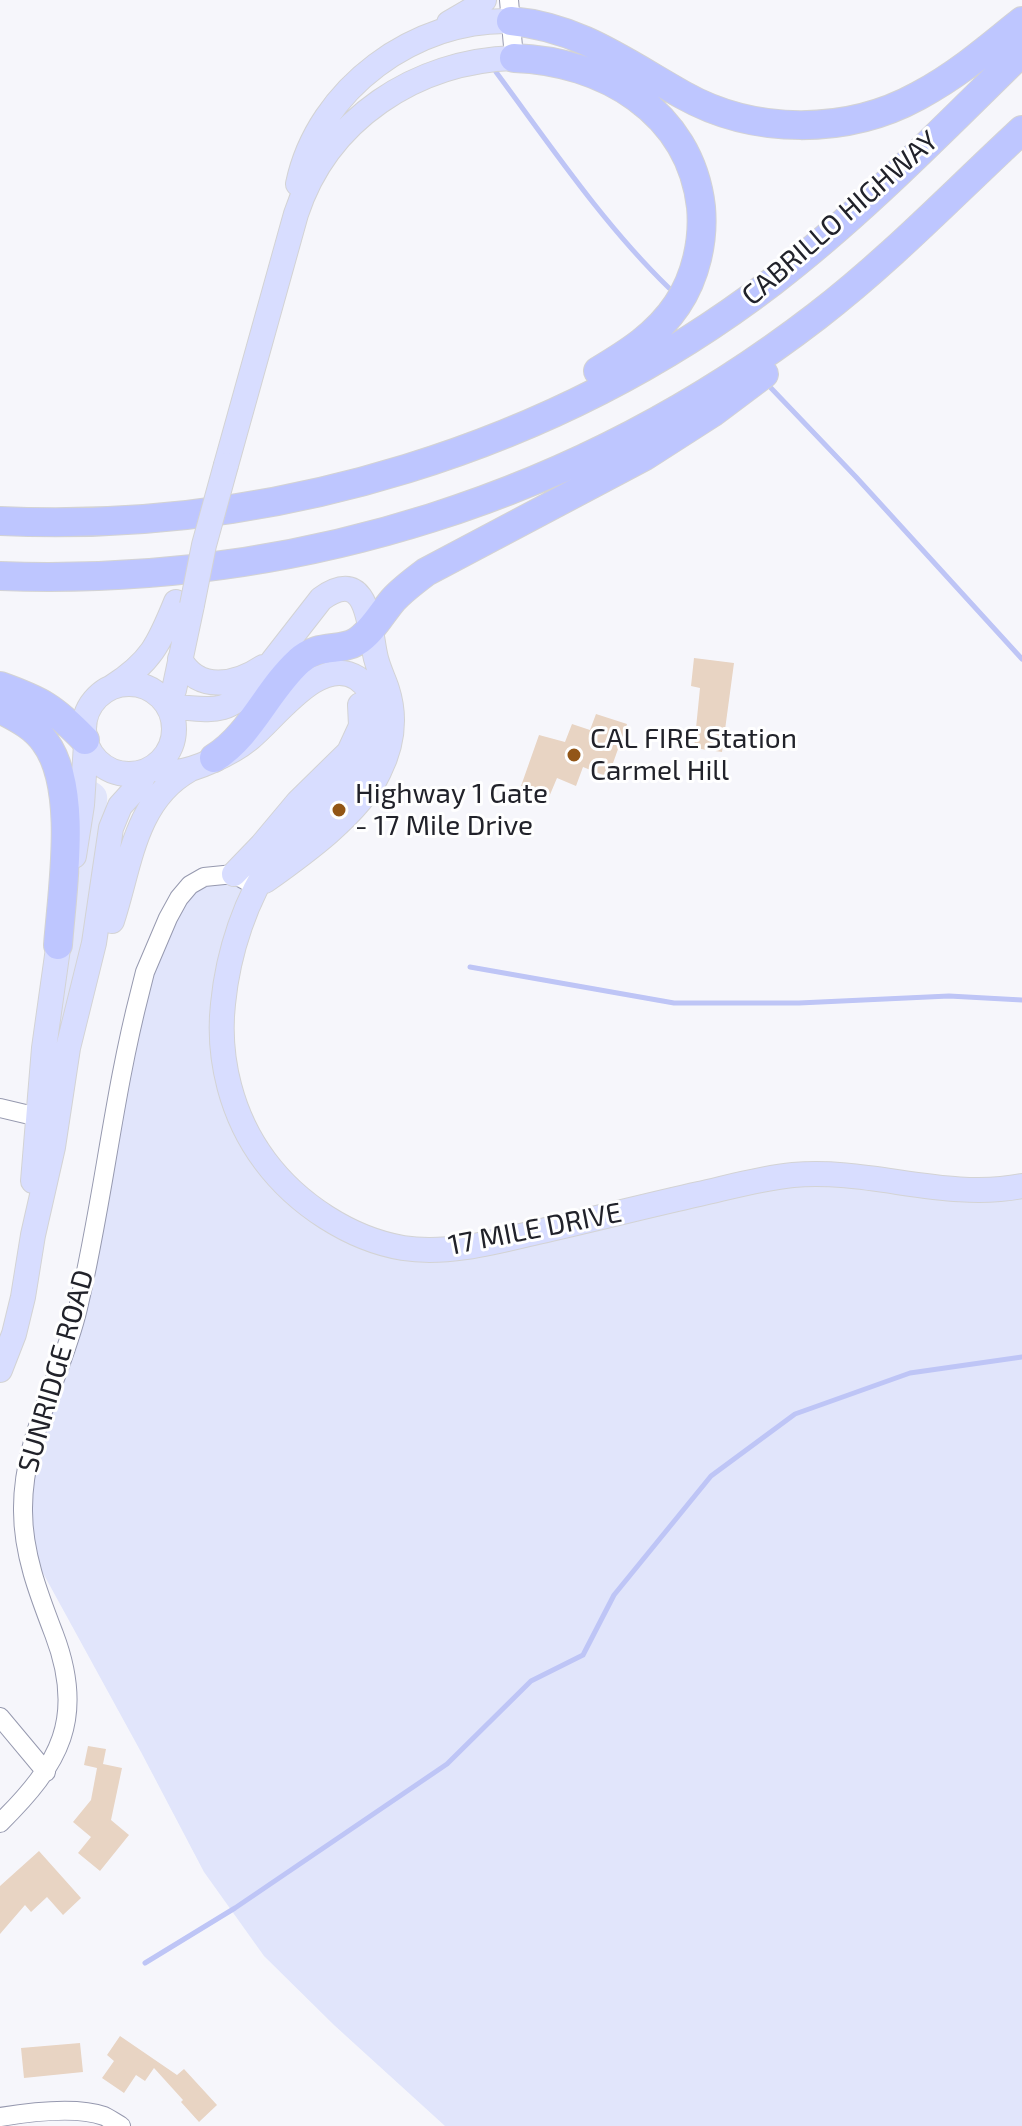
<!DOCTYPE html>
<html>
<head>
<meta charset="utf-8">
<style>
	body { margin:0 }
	canvas { display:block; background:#f6f6fb }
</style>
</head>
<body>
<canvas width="1022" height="2126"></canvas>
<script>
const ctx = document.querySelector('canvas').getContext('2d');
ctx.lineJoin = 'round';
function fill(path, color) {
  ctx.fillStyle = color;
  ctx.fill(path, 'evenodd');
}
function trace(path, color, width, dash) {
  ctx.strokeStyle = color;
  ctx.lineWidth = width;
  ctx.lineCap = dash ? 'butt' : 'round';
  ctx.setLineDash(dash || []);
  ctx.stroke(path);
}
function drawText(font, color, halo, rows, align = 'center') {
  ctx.font = font + ' "Exo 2",sans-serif';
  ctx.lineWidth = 6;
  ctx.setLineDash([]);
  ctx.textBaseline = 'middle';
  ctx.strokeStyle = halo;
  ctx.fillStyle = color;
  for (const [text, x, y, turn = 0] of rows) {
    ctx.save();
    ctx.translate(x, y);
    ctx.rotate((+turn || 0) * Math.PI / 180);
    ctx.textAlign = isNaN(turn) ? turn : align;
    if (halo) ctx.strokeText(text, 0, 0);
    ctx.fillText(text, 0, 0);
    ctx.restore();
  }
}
const green = new Path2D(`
	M 96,782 C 117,793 103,812 99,830 L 83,951 L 59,1044 L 55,1045 L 76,892 L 93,785 Z
	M 204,877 L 257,887 L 227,972 L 231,1093 L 294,1193 L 405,1248 L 735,1185 L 1022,1186 L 1022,2126 L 445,2126 L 334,2025 L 264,1956 L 204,1872 L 141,1752 L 26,1542 L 23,1526 L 49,1391 L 159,936 Z`);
const stream = new Path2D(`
	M 496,72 C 550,145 604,225 669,288
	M 771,388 L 856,477 L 1022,659
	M 470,967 L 674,1003 L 799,1003 L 949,996 L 1022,1000
	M 145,1963 L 235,1908 L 447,1764 L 531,1681 L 583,1655 L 614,1595 L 711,1476 L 795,1414 L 910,1373 L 1022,1357`);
const building = new Path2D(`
	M 694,658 L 734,663 L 722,752 L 694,748 L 700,688 L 691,686 Z
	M 596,714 L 627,724 L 608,777 L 583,767 L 576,786 L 557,778 L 549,797 L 521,786 L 539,735 L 565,742 L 572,724 L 590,730 Z
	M 88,1746 L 106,1749 L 103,1764 L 122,1768 L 111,1820 L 129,1835 L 100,1871 L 78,1853 L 91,1837 L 73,1822 L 91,1800 L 97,1768 L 84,1765 Z
	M 39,1851 L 81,1898 L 63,1915 L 47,1897 L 31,1912 L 25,1905 L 0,1934 L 0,1886 Z
	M 120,2036 L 177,2075 L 184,2069 L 217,2105 L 199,2122 L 181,2102 L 183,2100 L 154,2068 L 145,2081 L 136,2075 L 124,2093 L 102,2078 L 114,2061 L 107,2055 Z
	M 80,2043 L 83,2072 L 24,2078 L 21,2048 Z`);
const minor = new Path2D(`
	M 509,0 L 514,58
	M 0,1108 L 38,1117
	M 0,1717 L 46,1772
	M 0,1823 C 60,1764 86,1718 54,1634 C 39,1595 23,1554 23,1511 C 22,1438 62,1377 78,1308 C 103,1203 113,1096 140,992 L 145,972 L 168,918 L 179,898 L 190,885 L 204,877 L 234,874 L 257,887
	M 0,2117 C 30,2112 76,2106 104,2116 C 110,2119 116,2123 121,2126`);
const major = new Path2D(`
	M 449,23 L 473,9 L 484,0
	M 298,184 C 318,88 416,18 511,21
	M 226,465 L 296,214 C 327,119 416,61 514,58
	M 180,659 C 198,693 236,685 263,667
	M84 729a45 45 0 1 1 90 0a45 45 0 1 1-90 0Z
	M 112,687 C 151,662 159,644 176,602
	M 166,703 L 174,690 L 192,605
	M 170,707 C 210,708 223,718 254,685 L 321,599 C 368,565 369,625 375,654 C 377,666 383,677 387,689 C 396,717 392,746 379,772 C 359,814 303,854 265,881
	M 152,768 C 160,770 168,772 176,772 C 196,770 232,753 248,740 C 275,719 319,654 357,678 C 368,685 374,698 376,711 C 386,775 306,811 275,856 C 246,898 228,952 223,1004 C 217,1059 232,1117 265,1161 C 297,1204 350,1239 403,1248 C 447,1255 495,1242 537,1232 C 591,1220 645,1206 699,1194 C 730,1187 762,1178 793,1175 C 870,1168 946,1201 1022,1186
	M 74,856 L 82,805 L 86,744
	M 234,874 L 262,845 L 298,802 L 349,752 L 361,726 L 360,705
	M 112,921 C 130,867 134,801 189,770
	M 33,1181 L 44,1048 L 61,927
	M 0,1370 L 14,1334 L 23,1297 L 33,1235 L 53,1147 L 68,1048 L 94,943 L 111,828 L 120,806 L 139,785 L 145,773`);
const highway = new Path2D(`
	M 511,21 C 579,27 626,63 683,95 C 754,135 847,135 918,96 C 956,76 989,48 1022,21
	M 514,58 C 603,61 690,111 701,207 C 704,240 696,277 677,305 C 657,335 628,353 598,371
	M 0,521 C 273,534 555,448 772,282 C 862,213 941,131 1022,52
	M 0,576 C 295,587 582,497 817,316 C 890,260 954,193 1022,130
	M 0,686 C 42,701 54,708 85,740
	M 0,709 C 17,718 34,726 45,742 C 79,788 62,890 58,945
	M 214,758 C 251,735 267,690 299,661 C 318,643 339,652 356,642 C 372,632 381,614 393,600 C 402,590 414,581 426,572 L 645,456 L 712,413 L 764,374`);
const majorBridge = new Path2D(`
	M 192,605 L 204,545 L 226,465`);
const markers = [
	[574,755,8,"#925617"],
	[339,810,8,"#925617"]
];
const streetNames = [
	["CABRILLO HIGHWAY",840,218,-41],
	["17 MILE DRIVE",535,1229,-11],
	["SUNRIDGE ROAD",56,1371,-74]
];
const poiNames = [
	["CAL FIRE Station",590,739],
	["Carmel Hill",590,771],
	["Highway 1 Gate",355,794],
	["- 17 Mile Drive",355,826]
];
fill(green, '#e1e5fb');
trace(stream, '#bec5f6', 5);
fill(building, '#e8d4c3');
trace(minor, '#9699af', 20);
trace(major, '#d3d3d4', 26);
trace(highway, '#d3d3d4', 30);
trace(minor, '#fff', 18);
trace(major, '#d8ddff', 24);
trace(highway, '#bec6ff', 28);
trace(majorBridge, '#d3d3d4', 26, []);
trace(majorBridge, '#d8ddff', 24);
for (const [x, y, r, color] of markers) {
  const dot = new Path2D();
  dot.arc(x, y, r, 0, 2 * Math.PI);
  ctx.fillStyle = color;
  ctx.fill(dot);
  trace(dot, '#fff', 3);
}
drawText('28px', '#21222a', '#fff', streetNames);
drawText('28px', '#21222a', '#fff', poiNames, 'left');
</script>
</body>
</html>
